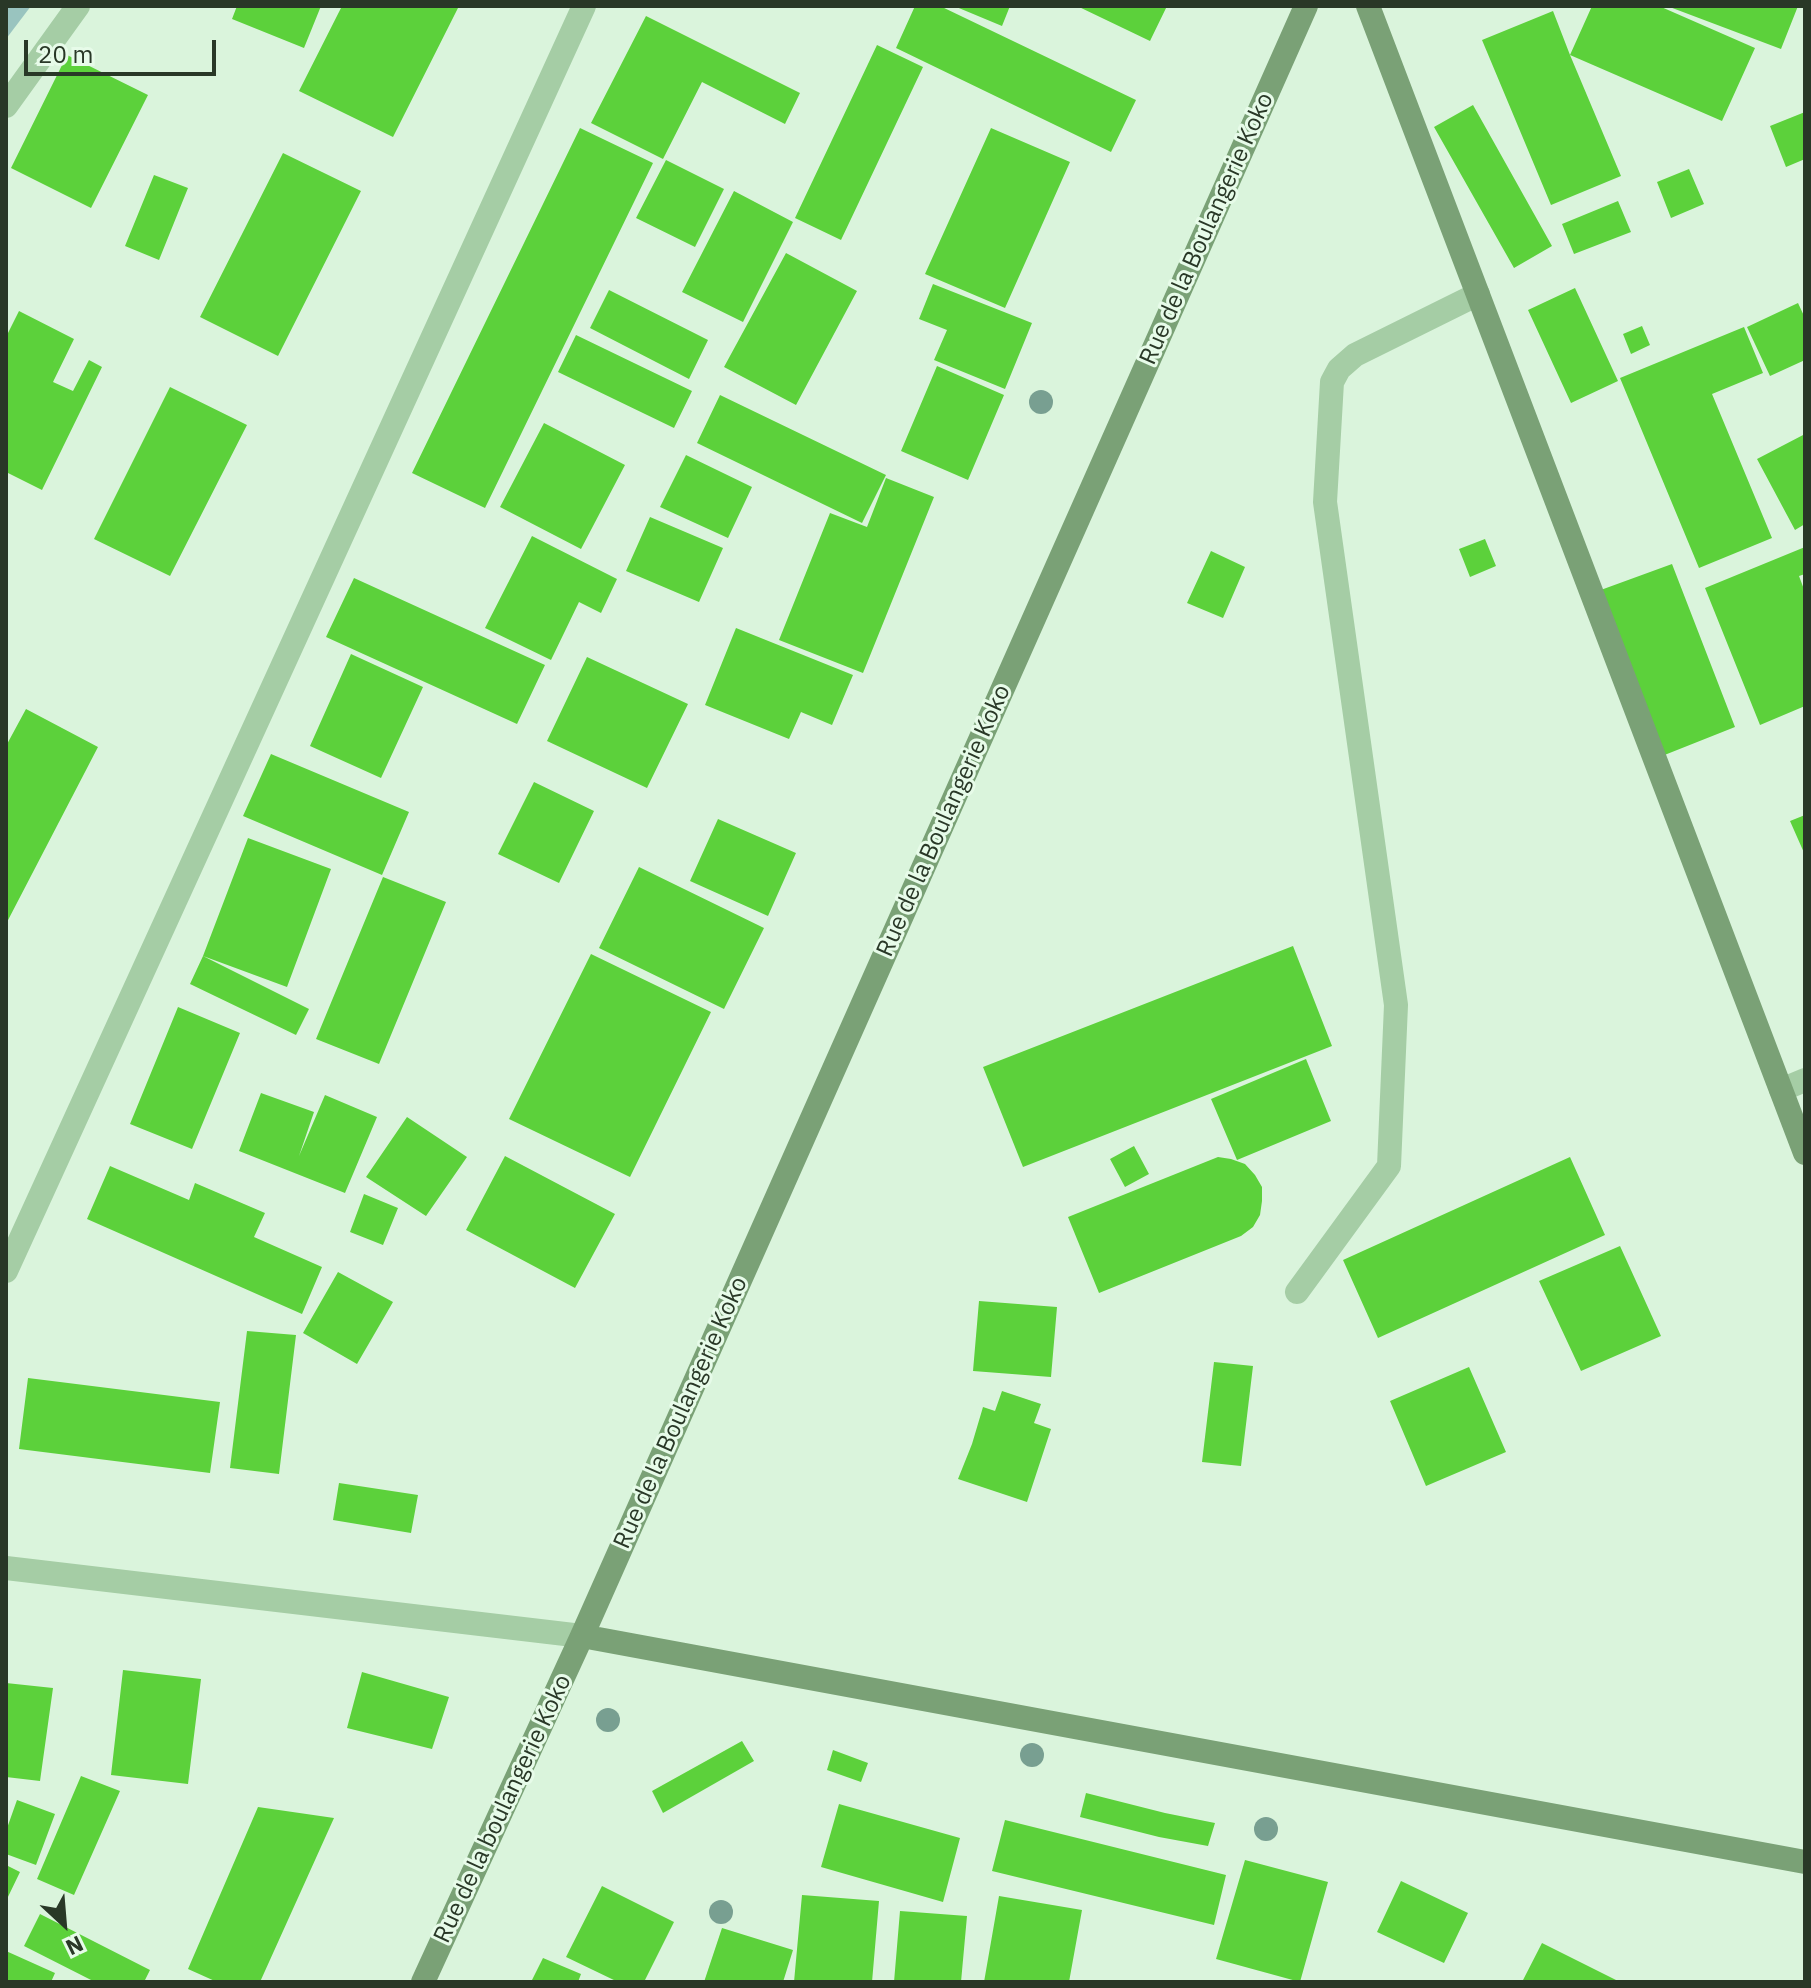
<!DOCTYPE html>
<html>
<head>
<meta charset="utf-8">
<style>
	body { margin:0 }
	#map { position:relative; width:1811px; height:1988px; overflow:hidden; background:#daf4dc; font-family:"IBM Plex Sans",sans-serif }
	canvas { display:block }
	.frame { position:absolute; inset:0; border:8px solid #293827; pointer-events:none }
	.north { position:absolute; left:24px; top:1884px; width:80px; height:80px; -webkit-text-stroke:6px #e7fbe9; paint-order:stroke; rotate:154deg; font-size:22px; font-weight:700; line-height:32px; text-align:center; color:#293827 }
	.north::after { content:''; display:block; margin:auto; width:28px; height:36px; background:#293827; clip-path:polygon(50% 0,100% 100%,50% 72%,0 100%) }
	.scale { position:absolute; left:24px; top:40px; width:192px; height:36px; box-sizing:border-box; border:4px solid #293827; border-top:0; padding-left:10px; font-size:24px; line-height:28px; white-space:nowrap; color:#293827; -webkit-text-stroke:6px #e7fbe9; paint-order:stroke }
</style>
</head>
<body>
<div id="map">
<canvas width="1811" height="1988"></canvas>
<div class="frame"></div>
<div class="north">N</div>
<div class="scale">20 m</div>
</div>
<script>
const ctx = document.querySelector('canvas').getContext('2d');
ctx.lineJoin = 'round';
function fill(path, color) {
  ctx.fillStyle = color;
  ctx.fill(path, 'evenodd');
}
function trace(path, color, width, dash) {
  ctx.strokeStyle = color;
  ctx.lineWidth = width;
  ctx.lineCap = dash ? 'butt' : 'round';
  ctx.setLineDash(dash || []);
  ctx.stroke(path);
}
function drawText(font, color, halo, rows, align = 'center') {
  ctx.font = font + ' "IBM Plex Sans",sans-serif';
  ctx.lineWidth = 6;
  ctx.setLineDash([]);
  ctx.textBaseline = 'middle';
  ctx.strokeStyle = halo;
  ctx.fillStyle = color;
  for (const [text, x, y, turn = 0] of rows) {
    ctx.save();
    ctx.translate(x, y);
    ctx.rotate((+turn || 0) * Math.PI / 180);
    ctx.textAlign = isNaN(turn) ? turn : align;
    if (halo) ctx.strokeText(text, 0, 0);
    ctx.fillText(text, 0, 0);
    ctx.restore();
  }
}
const green = new Path2D(`
	M 6,6 L 31,6 L 6,39 Z`);
const building = new Path2D(`
	M 237,6 L 321,6 L 304,48 L 232,19 Z
	M 342,6 L 459,6 L 393,137 L 299,91 Z
	M 915,6 L 940,6 L 1136,100 L 1111,152 L 896,48 Z
	M 954,6 L 1010,6 L 1002,26 Z
	M 1077,6 L 1167,6 L 1150,41 Z
	M 1592,6 L 1659,6 L 1755,48 L 1722,121 L 1570,55 L 1621,176 L 1551,205 L 1482,40 L 1553,11 L 1570,55 Z
	M 1667,6 L 1798,6 L 1781,49 Z
	M 646,16 L 800,93 L 785,124 L 702,82 L 663,159 L 591,123 Z
	M 877,45 L 923,67 L 841,240 L 795,218 Z
	M 67,55 L 148,95 L 91,208 L 11,168 Z
	M 1473,105 L 1552,246 L 1514,268 L 1434,127 Z
	M 1805,112 L 1805,159 L 1786,167 L 1770,126 Z
	M 580,128 L 653,163 L 485,508 L 412,473 Z
	M 991,128 L 1070,162 L 1005,308 L 925,274 Z
	M 283,153 L 361,191 L 278,356 L 200,317 Z
	M 666,160 L 724,189 L 695,247 L 636,218 Z
	M 1689,169 L 1704,204 L 1671,218 L 1657,182 Z
	M 154,175 L 188,188 L 159,260 L 125,246 Z
	M 734,191 L 793,222 L 743,322 L 682,292 Z
	M 1618,201 L 1631,232 L 1574,254 L 1562,224 Z
	M 786,253 L 857,291 L 796,405 L 724,367 Z
	M 933,284 L 1032,323 L 1005,389 L 934,360 L 947,330 L 919,319 Z
	M 1575,288 L 1618,381 L 1571,403 L 1528,310 Z
	M 609,290 L 708,340 L 689,379 L 590,328 Z
	M 1798,303 L 1805,318 L 1805,360 L 1770,376 L 1747,327 Z
	M 19,311 L 74,339 L 53,382 L 73,391 L 89,360 L 102,367 L 42,490 L 6,472 L 6,337 Z
	M 1642,326 L 1650,345 L 1631,354 L 1623,334 Z
	M 1744,327 L 1763,373 L 1712,394 L 1772,538 L 1699,568 L 1620,378 Z
	M 576,335 L 692,391 L 674,428 L 558,372 Z
	M 937,366 L 1004,395 L 968,480 L 901,451 Z
	M 170,387 L 247,425 L 170,576 L 94,539 Z
	M 720,395 L 886,475 L 862,523 L 697,443 Z
	M 544,423 L 625,465 L 581,549 L 500,507 Z
	M 1805,434 L 1805,524 L 1795,530 L 1757,459 Z
	M 686,455 L 752,487 L 728,538 L 660,507 Z
	M 886,478 L 934,497 L 863,673 L 779,640 L 830,513 L 867,527 Z
	M 650,517 L 723,548 L 699,602 L 626,571 Z
	M 532,536 L 617,579 L 601,613 L 579,602 L 551,660 L 485,628 Z
	M 1485,539 L 1496,566 L 1470,577 L 1459,549 Z
	M 1805,547 L 1805,574 L 1799,576 L 1805,592 L 1805,706 L 1760,725 L 1705,588 Z
	M 1211,551 L 1245,567 L 1223,618 L 1187,603 Z
	M 1672,564 L 1735,727 L 1662,756 L 1598,591 Z
	M 354,578 L 545,665 L 517,724 L 326,637 Z
	M 736,628 L 853,675 L 832,725 L 801,712 L 789,739 L 705,705 Z
	M 351,654 L 423,687 L 381,778 L 310,746 Z
	M 587,657 L 688,704 L 647,788 L 547,741 Z
	M 26,709 L 98,747 L 6,924 L 6,746 Z
	M 271,754 L 409,812 L 382,875 L 243,816 Z
	M 534,782 L 594,811 L 559,883 L 498,854 Z
	M 1805,815 L 1805,855 L 1790,821 Z
	M 718,819 L 796,853 L 768,916 L 690,881 Z
	M 248,838 L 331,869 L 287,987 L 203,956 L 309,1009 L 296,1035 L 190,984 L 203,956 Z
	M 639,867 L 764,928 L 724,1009 L 599,948 Z
	M 383,877 L 446,902 L 379,1064 L 316,1039 Z
	M 1293,946 L 1332,1046 L 1023,1167 L 983,1067 Z
	M 591,954 L 711,1012 L 630,1177 L 509,1119 Z
	M 178,1007 L 240,1033 L 192,1149 L 130,1124 Z
	M 1306,1059 L 1331,1121 L 1237,1160 L 1211,1099 Z
	M 261,1093 L 314,1112 L 299,1156 L 325,1095 L 377,1117 L 345,1193 L 239,1151 Z
	M 407,1117 L 467,1157 L 426,1216 L 366,1177 Z
	M 1134,1146 L 1149,1174 L 1125,1187 L 1110,1159 Z
	M 505,1156 L 615,1214 L 575,1288 L 466,1230 Z
	M 1218,1157 L 1231,1159 L 1245,1164 L 1255,1175 L 1262,1187 L 1262,1201 L 1260,1215 L 1253,1227 L 1241,1236 L 1099,1293 L 1068,1217 Z
	M 1570,1157 L 1605,1235 L 1378,1338 L 1343,1260 Z
	M 110,1166 L 189,1200 L 195,1183 L 265,1213 L 254,1237 L 322,1267 L 302,1314 L 87,1219 Z
	M 364,1194 L 398,1208 L 383,1245 L 350,1232 Z
	M 1620,1246 L 1661,1336 L 1581,1371 L 1539,1281 Z
	M 338,1272 L 393,1302 L 357,1364 L 303,1333 Z
	M 979,1301 L 1057,1307 L 1051,1377 L 973,1371 Z
	M 247,1331 L 296,1335 L 279,1474 L 230,1468 Z
	M 1214,1362 L 1253,1366 L 1241,1466 L 1202,1462 Z
	M 1469,1367 L 1506,1452 L 1426,1486 L 1390,1401 Z
	M 28,1378 L 220,1402 L 210,1473 L 19,1449 Z
	M 1002,1391 L 1041,1404 L 1034,1423 L 1051,1429 L 1027,1502 L 958,1479 L 972,1444 L 983,1407 L 995,1411 Z
	M 339,1483 L 418,1495 L 411,1533 L 333,1520 Z
	M 123,1670 L 201,1679 L 188,1784 L 111,1775 Z
	M 362,1672 L 449,1697 L 432,1749 L 347,1728 Z
	M 6,1683 L 53,1688 L 40,1781 L 6,1777 Z
	M 742,1741 L 754,1761 L 663,1813 L 652,1791 Z
	M 833,1750 L 868,1763 L 861,1782 L 827,1770 Z
	M 81,1776 L 120,1791 L 74,1895 L 37,1879 Z
	M 1086,1793 L 1165,1813 L 1215,1823 L 1208,1846 L 1159,1837 L 1080,1817 Z
	M 17,1800 L 55,1814 L 36,1865 L 6,1854 L 6,1831 Z
	M 839,1804 L 960,1838 L 943,1902 L 821,1867 Z
	M 258,1807 L 334,1818 L 260,1982 L 217,1982 L 188,1969 Z
	M 1005,1820 L 1226,1875 L 1214,1925 L 992,1871 Z
	M 1245,1860 L 1328,1882 L 1300,1982 L 1216,1959 Z
	M 6,1865 L 20,1872 L 6,1901 Z
	M 1401,1881 L 1468,1913 L 1444,1963 L 1377,1932 Z
	M 602,1886 L 674,1922 L 644,1982 L 618,1982 L 566,1957 Z
	M 802,1895 L 879,1901 L 872,1982 L 794,1982 Z
	M 999,1896 L 1082,1910 L 1069,1982 L 984,1982 Z
	M 900,1911 L 967,1916 L 961,1982 L 894,1982 Z
	M 40,1914 L 150,1970 L 144,1982 L 95,1982 L 24,1946 Z
	M 722,1928 L 793,1950 L 783,1982 L 704,1982 Z
	M 1542,1943 L 1620,1982 L 1522,1982 Z
	M 6,1951 L 55,1973 L 51,1982 L 6,1982 Z
	M 543,1958 L 581,1974 L 578,1982 L 531,1982 Z`);
const lane = new Path2D(`
	M 1297,1292 L 1389,1166 L 1396,1005 L 1325,502 L 1332,382 L 1339,369 L 1355,355 L 1478,294`);
const street = new Path2D(`
	M 6,106 L 78,6
	M 1781,1090 L 1805,1080
	M 6,1271 L 584,6
	M 6,1568 L 582,1636`);
const secondary = new Path2D(`
	M 1368,6 L 1805,1153
	M 582,1636 L 1805,1862
	M 423,1982 L 582,1636 L 1306,6`);
const trees = [
	[1041,402],
	[608,1720],
	[1032,1755],
	[1266,1829],
	[721,1912]
];
const streetNames = [
	["Rue de la Boulangerie Koko",1207,229,-66],
	["Rue de la Boulangerie Koko",944,821,-66],
	["Rue de la Boulangerie Koko",681,1413,-66],
	["Rue de la boulangerie Koko",503,1809,-65]
];
fill(green, '#99c4bf');
fill(building, '#5cd13b');
trace(lane, '#a5cda5', 24);
trace(street, '#a5cda5', 24);
trace(secondary, '#7aa176', 24);
ctx.fillStyle = '#789f91';
for (const [x, y] of trees) {
  ctx.beginPath();
  ctx.arc(x, y, 12, 0, 2 * Math.PI);
  ctx.fill();
}
drawText('24px', '#293827', '#e7fbe9', streetNames);
</script>
</body>
</html>
